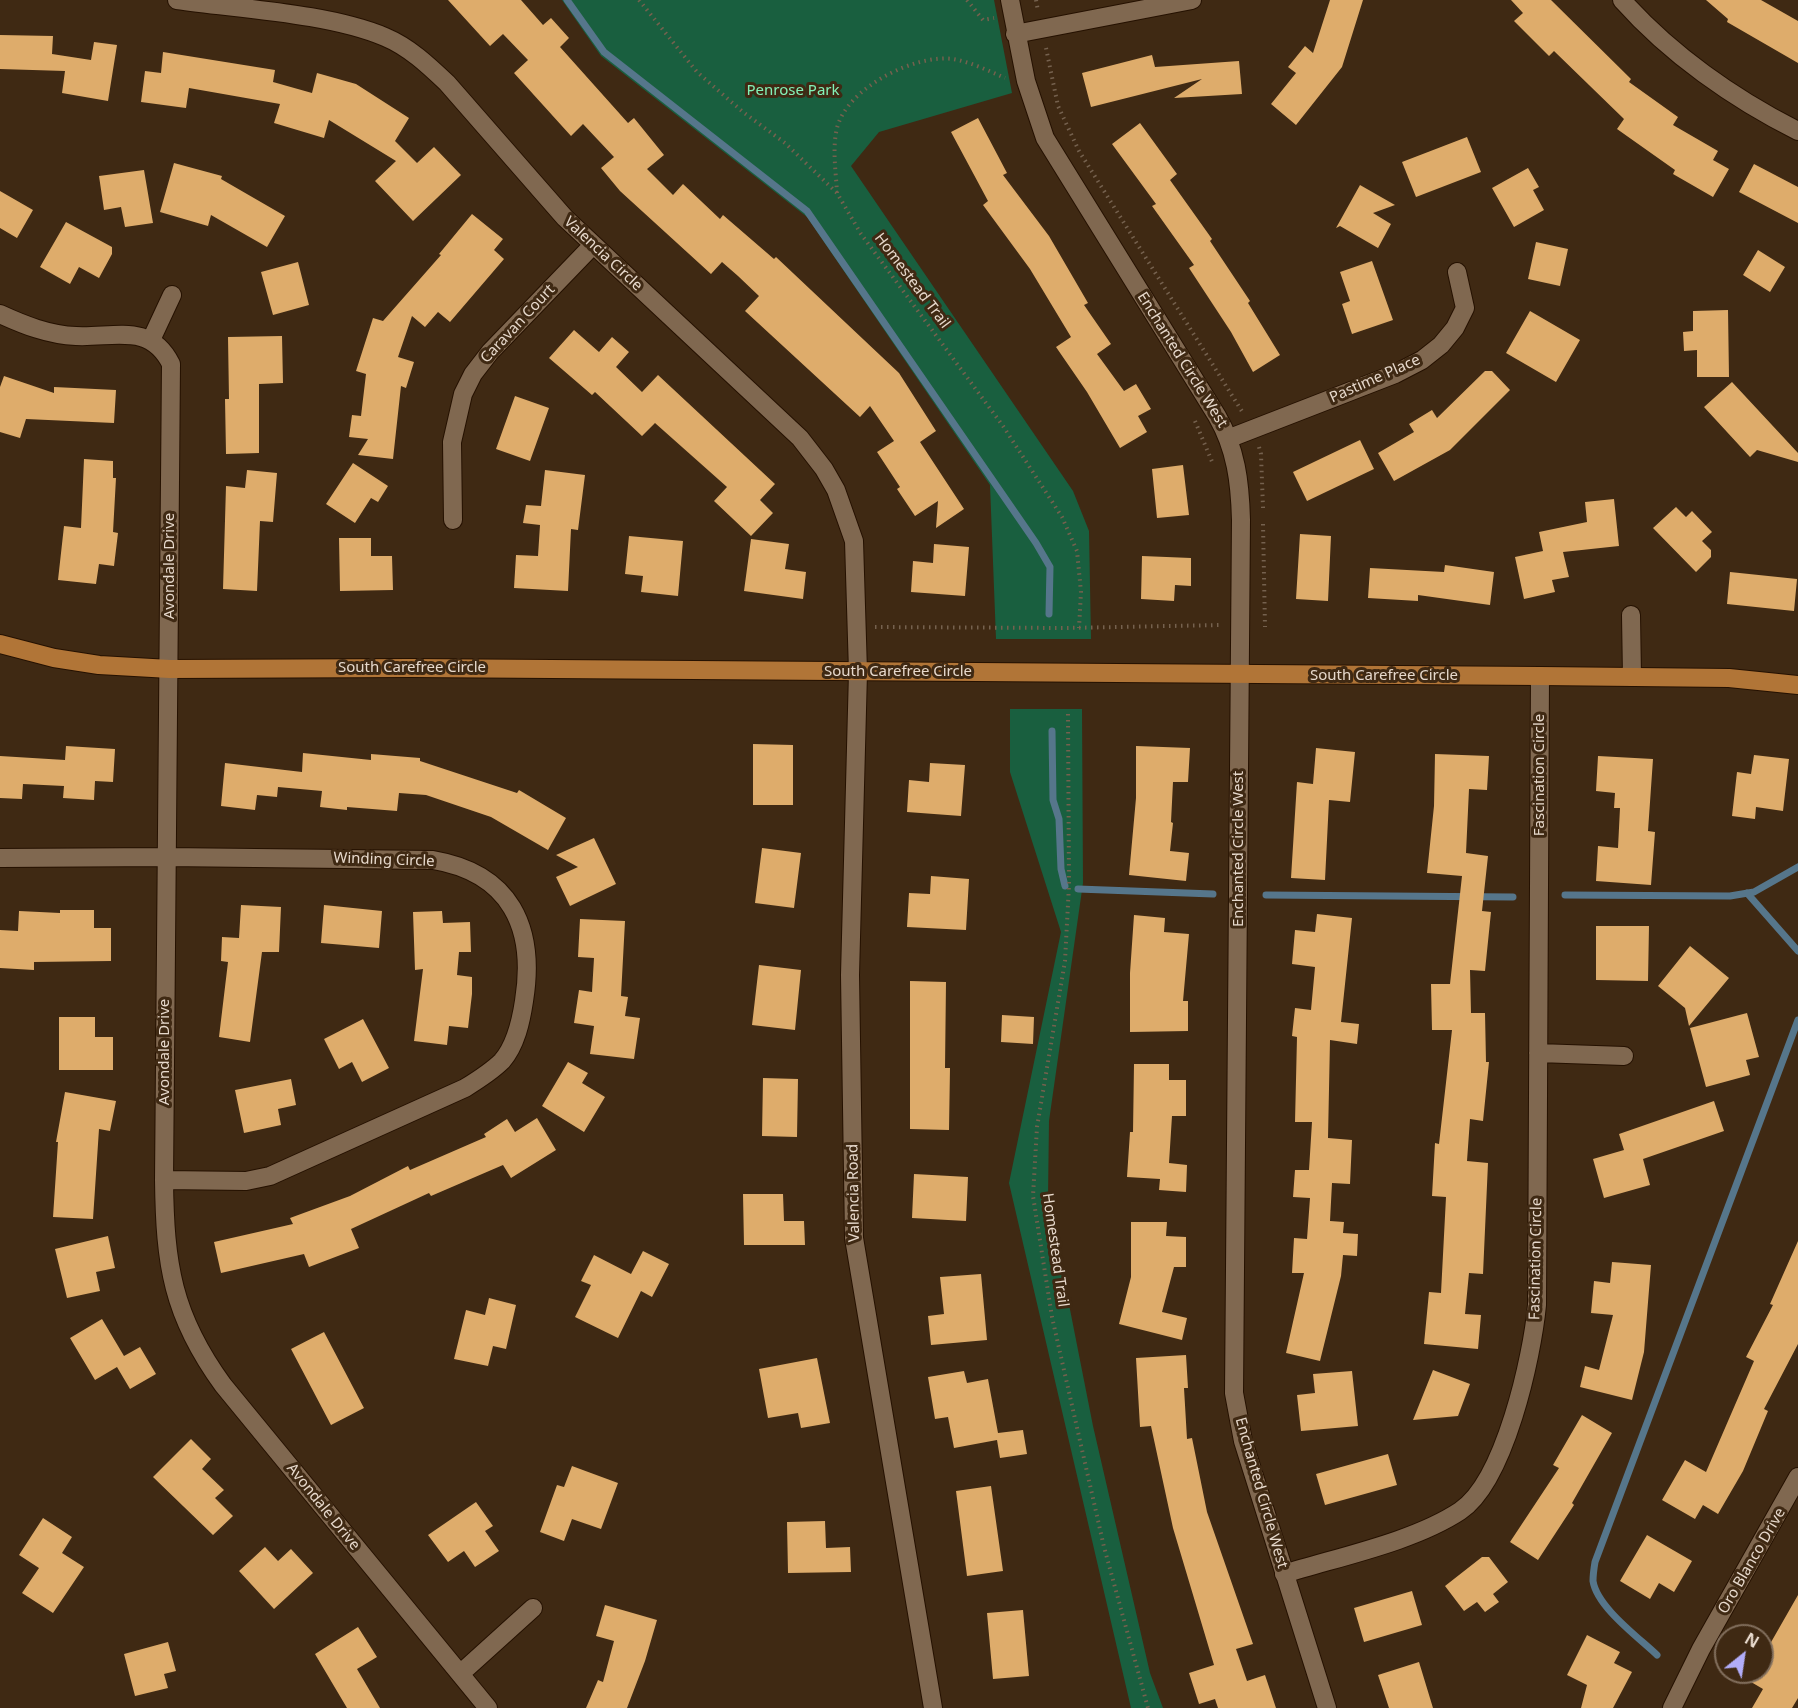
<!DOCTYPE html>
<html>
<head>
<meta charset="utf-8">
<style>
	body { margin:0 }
	#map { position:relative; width:1798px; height:1708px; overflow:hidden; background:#3f2913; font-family:"Noto Sans",sans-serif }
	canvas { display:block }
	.north { position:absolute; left:1714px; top:1624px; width:60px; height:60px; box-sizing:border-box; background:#3f2913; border:2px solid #826f5d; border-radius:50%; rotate:30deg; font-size:16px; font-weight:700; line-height:24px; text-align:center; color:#e7d9cc }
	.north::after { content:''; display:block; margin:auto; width:21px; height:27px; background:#b2adf9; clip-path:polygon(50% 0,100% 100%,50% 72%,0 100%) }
</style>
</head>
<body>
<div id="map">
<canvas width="1798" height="1708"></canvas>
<div class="north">N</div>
</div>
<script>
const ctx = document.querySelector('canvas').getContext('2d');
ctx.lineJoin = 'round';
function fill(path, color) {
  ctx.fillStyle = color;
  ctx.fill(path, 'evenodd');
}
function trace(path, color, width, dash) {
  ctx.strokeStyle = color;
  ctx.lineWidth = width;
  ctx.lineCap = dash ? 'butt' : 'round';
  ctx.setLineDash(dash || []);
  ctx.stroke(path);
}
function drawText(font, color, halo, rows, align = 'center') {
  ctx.font = font + ' "Noto Sans",sans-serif';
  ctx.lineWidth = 6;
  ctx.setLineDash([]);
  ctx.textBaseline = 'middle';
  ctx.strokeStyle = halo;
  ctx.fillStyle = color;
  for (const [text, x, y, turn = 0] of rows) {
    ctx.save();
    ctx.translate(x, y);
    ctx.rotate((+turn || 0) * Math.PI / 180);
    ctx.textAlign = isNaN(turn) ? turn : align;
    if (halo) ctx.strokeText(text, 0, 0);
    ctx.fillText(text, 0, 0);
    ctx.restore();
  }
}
const green = new Path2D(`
	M 562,0 L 994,0 L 1012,93 L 879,132 L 851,166 L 1073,491 L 1089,531 L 1091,639 L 996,639 L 990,485 L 807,217 L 601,56 Z
	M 1010,709 L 1082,709 L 1083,883 L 1049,1121 L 1048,1198 L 1093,1426 L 1150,1673 L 1163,1708 L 1131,1708 L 1009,1183 L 1061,932 L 1010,772 Z`);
const stream = new Path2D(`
	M 567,0 L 604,52 L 807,211 L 1036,543 L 1050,567 L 1049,614
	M 1052,731 L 1053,800 L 1059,819 L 1061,869 L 1065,886
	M 1078,889 L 1213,894
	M 1747,893 L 1798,951
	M 1266,895 L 1513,897
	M 1565,895 L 1730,896 L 1754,892 L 1798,867
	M 1657,1655 C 1638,1637 1597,1607 1593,1581 C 1593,1575 1594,1568 1595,1562 L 1798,1020`);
const building = new Path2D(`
	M 448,0 L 521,0 L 543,25 L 551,18 L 569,38 L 560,47 L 628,123 L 634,118 L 664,155 L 647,169 L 673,195 L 683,184 L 720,219 L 723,215 L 774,259 L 776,257 L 899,373 L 936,431 L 920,442 L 964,509 L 936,528 L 938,501 L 915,516 L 897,489 L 900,487 L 877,452 L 894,441 L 870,406 L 860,417 L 745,311 L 759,296 L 738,276 L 722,262 L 711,274 L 620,191 L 601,168 L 614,157 L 583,124 L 571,136 L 514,73 L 528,60 L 503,34 L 490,46 Z
	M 1330,0 L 1363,0 L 1342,67 L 1296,125 L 1271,104 L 1296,73 L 1288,67 L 1305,46 L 1313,53 Z
	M 1511,0 L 1551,0 L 1631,79 L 1629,82 L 1678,117 L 1673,125 L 1718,151 L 1713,160 L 1729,169 L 1713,197 L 1673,174 L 1675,170 L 1617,129 L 1624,119 L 1554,51 L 1549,56 L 1514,21 L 1523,13 Z
	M 1706,0 L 1761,0 L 1798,21 L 1798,63 L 1727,22 L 1728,19 Z
	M 0,35 L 53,36 L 52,54 L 91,60 L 94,42 L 117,45 L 108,101 L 62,93 L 65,71 L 0,69 Z
	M 163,52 L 275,70 L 273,82 L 312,93 L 317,73 L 356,84 L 409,118 L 395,141 L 417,163 L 434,147 L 461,175 L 413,221 L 375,181 L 396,161 L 329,120 L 324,138 L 274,123 L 280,104 L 189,88 L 186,108 L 141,102 L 145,71 L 161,73 Z
	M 1152,55 L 1155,67 L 1239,61 L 1242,94 L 1174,98 L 1202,79 L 1091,107 L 1082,73 Z
	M 978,118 L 1007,173 L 1003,175 L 1049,236 L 1088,303 L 1084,305 L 1111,344 L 1097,354 L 1124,391 L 1136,384 L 1151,409 L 1138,416 L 1147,432 L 1120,448 L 1087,392 L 1056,347 L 1071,337 L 1030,269 L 983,205 L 988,201 L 951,132 Z
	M 1140,123 L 1177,174 L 1170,180 L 1212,239 L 1210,241 L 1250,301 L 1248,303 L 1280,355 L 1253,372 L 1231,332 L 1189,268 L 1194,265 L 1152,206 L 1156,204 L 1112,144 Z
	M 1467,137 L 1481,172 L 1416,197 L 1402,162 Z
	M 174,163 L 222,176 L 221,179 L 285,216 L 267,247 L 211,215 L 208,226 L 160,212 Z
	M 1754,164 L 1798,187 L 1798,223 L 1739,192 Z
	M 1528,168 L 1539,187 L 1533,190 L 1544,210 L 1514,227 L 1492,188 Z
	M 144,170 L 153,223 L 125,227 L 121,207 L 104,210 L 99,176 Z
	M 1360,185 L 1395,205 L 1373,213 L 1391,224 L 1378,248 L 1340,226 L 1336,228 Z
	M 0,191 L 33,210 L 17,238 L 0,228 Z
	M 472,214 L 503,239 L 494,250 L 504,259 L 450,322 L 438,312 L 425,327 L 412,316 L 398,357 L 414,362 L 406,388 L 401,386 L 393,459 L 358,455 L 368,439 L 349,437 L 352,415 L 361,416 L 366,374 L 356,371 L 373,318 L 383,321 L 441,255 L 439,254 Z
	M 66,222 L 112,247 L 112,254 L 99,278 L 79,267 L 70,284 L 40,267 Z
	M 1536,242 L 1568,249 L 1560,286 L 1528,279 Z
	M 1758,250 L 1785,267 L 1770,292 L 1743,275 Z
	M 1372,261 L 1393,320 L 1352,334 L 1342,304 L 1350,301 L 1340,272 Z
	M 298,262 L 309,305 L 273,315 L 261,272 Z
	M 1728,310 L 1729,377 L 1697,377 L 1697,350 L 1684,351 L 1683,332 L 1693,331 L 1693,311 Z
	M 1530,311 L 1580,340 L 1556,382 L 1506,353 Z
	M 574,330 L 599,352 L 612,337 L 629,352 L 616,367 L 642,392 L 658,375 L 775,484 L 760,500 L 773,513 L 751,536 L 714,501 L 727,487 L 655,423 L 642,436 L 595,392 L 592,395 L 549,358 Z
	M 282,336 L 283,383 L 259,384 L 259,453 L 226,454 L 225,399 L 229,399 L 228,337 Z
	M 1485,371 L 1492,371 L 1510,390 L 1450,450 L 1394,481 L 1378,453 L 1414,432 L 1409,424 L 1432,410 L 1437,418 Z
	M 4,376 L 54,393 L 54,387 L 116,390 L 114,423 L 26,419 L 20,438 L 0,432 L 0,387 Z
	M 1732,382 L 1798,453 L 1798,462 L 1757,450 L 1750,457 L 1704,407 Z
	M 515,396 L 549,408 L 530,461 L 496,449 Z
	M 1360,440 L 1374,469 L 1307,501 L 1293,472 Z
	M 84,459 L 113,461 L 113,478 L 116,478 L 113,532 L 118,533 L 114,566 L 99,564 L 96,584 L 58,580 L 64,526 L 81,528 Z
	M 353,463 L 388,486 L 378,502 L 371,498 L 355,523 L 326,504 Z
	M 1183,465 L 1189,515 L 1157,518 L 1152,469 Z
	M 247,470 L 277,473 L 273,522 L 260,521 L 257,591 L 223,589 L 226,486 L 245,488 Z
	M 545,470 L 585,475 L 578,530 L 571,529 L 568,591 L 514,588 L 516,555 L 538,556 L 540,525 L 523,523 L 526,505 L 541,506 Z
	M 1614,499 L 1619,546 L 1563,552 L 1569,577 L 1552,580 L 1555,592 L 1524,599 L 1515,557 L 1543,551 L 1539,532 L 1587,522 L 1585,502 Z
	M 1676,507 L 1686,517 L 1692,511 L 1712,532 L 1702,541 L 1711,550 L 1711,557 L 1696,572 L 1653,528 Z
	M 1300,534 L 1331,536 L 1328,601 L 1296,599 Z
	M 629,536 L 683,541 L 678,596 L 641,592 L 643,576 L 625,574 Z
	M 339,538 L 371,538 L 371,556 L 392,556 L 393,590 L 340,591 Z
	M 751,539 L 789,544 L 785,569 L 806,572 L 803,599 L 744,591 Z
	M 934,544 L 969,547 L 965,596 L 911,592 L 913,561 L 933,563 Z
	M 1142,556 L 1191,558 L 1191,586 L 1175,585 L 1174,601 L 1141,599 Z
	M 1445,565 L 1494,572 L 1490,605 L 1418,595 L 1418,601 L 1368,598 L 1370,568 L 1444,572 Z
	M 1730,572 L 1797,579 L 1794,611 L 1727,604 Z
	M 753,744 L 793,745 L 793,805 L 753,805 Z
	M 66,746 L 115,749 L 113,782 L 95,781 L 94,800 L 63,798 L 64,786 L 23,784 L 22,799 L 0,798 L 0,756 L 65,760 Z
	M 1136,746 L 1190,748 L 1188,782 L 1173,782 L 1171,822 L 1173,823 L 1170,851 L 1189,853 L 1186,881 L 1129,875 L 1136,798 Z
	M 1316,748 L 1355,752 L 1350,802 L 1329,800 L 1325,880 L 1291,878 L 1297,782 L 1313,784 Z
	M 303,753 L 371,760 L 371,754 L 420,758 L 420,761 L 517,793 L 519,790 L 566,818 L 548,850 L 491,817 L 426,795 L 399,793 L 397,811 L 347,807 L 347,810 L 320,807 L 322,791 L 278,787 L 277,797 L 257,795 L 255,810 L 221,806 L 225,763 L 302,772 Z
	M 1435,754 L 1489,756 L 1487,790 L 1469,789 L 1466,853 L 1488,856 L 1482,911 L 1491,912 L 1485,971 L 1470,970 L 1471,1013 L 1485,1013 L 1486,1062 L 1489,1062 L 1483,1121 L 1470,1119 L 1467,1161 L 1488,1163 L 1483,1274 L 1469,1273 L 1465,1314 L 1481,1315 L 1478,1349 L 1424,1344 L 1429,1292 L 1441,1293 L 1446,1197 L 1432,1196 L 1435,1143 L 1439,1144 L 1452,1030 L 1432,1030 L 1431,984 L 1450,984 L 1462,876 L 1427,873 L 1434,806 Z
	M 1754,755 L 1789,759 L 1783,811 L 1756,807 L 1755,819 L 1732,816 L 1737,772 L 1751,774 Z
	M 1598,756 L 1653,759 L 1648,831 L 1655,832 L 1651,885 L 1596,881 L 1598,846 L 1618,848 L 1620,808 L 1614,808 L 1615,793 L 1596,791 Z
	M 930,763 L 965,765 L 961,816 L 907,812 L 909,780 L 929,782 Z
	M 594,838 L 616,884 L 570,906 L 556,877 L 578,867 L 556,855 Z
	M 762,848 L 801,853 L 794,908 L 755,903 Z
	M 931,876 L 969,879 L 966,930 L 907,927 L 909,893 L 930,894 Z
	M 241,905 L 281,907 L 279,952 L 262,952 L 250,1042 L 219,1037 L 228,962 L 221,961 L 222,937 L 239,938 Z
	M 324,905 L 382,911 L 379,948 L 321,943 Z
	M 60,910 L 94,910 L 94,928 L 111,928 L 111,961 L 34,962 L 34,970 L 0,968 L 0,930 L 18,931 L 19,911 L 60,913 Z
	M 442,911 L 443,923 L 470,922 L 471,952 L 459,952 L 457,975 L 472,977 L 472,994 L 468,1028 L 449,1026 L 447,1045 L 414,1041 L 423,969 L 415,970 L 413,912 Z
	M 1317,914 L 1352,918 L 1341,1022 L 1359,1024 L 1357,1044 L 1330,1040 L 1328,1138 L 1352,1140 L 1350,1184 L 1332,1183 L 1330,1221 L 1344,1222 L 1343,1233 L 1358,1234 L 1357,1256 L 1343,1255 L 1341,1276 L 1320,1361 L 1286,1353 L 1304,1273 L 1292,1273 L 1294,1238 L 1307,1239 L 1310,1198 L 1293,1197 L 1295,1170 L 1309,1170 L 1312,1122 L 1295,1122 L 1297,1037 L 1292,1036 L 1295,1008 L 1311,1010 L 1315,967 L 1292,964 L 1295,930 L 1315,932 Z
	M 1134,915 L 1165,918 L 1164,932 L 1189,934 L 1183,1001 L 1188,1001 L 1188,1031 L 1130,1032 L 1130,973 Z
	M 580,919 L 625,921 L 621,996 L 628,997 L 625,1016 L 640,1018 L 634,1059 L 590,1054 L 594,1026 L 574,1023 L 579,990 L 592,992 L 594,958 L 578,957 Z
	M 1596,926 L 1649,926 L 1648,981 L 1596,980 Z
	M 1690,946 L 1729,978 L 1689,1026 L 1685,1008 L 1658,986 Z
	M 759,965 L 801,970 L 795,1030 L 752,1025 Z
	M 910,981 L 946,982 L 945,1068 L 950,1068 L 949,1130 L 910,1129 Z
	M 1747,1013 L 1759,1057 L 1746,1060 L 1750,1075 L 1706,1087 L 1690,1028 Z
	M 1002,1015 L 1034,1017 L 1033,1044 L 1001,1042 Z
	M 59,1017 L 95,1017 L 95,1037 L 113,1037 L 113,1070 L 59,1070 Z
	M 363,1019 L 389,1068 L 362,1082 L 352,1062 L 339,1069 L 324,1039 Z
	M 568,1062 L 588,1073 L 582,1083 L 605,1097 L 584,1132 L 542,1106 Z
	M 1134,1064 L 1169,1064 L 1169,1080 L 1186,1080 L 1186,1116 L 1172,1116 L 1169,1163 L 1187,1165 L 1186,1192 L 1159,1190 L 1160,1179 L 1127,1177 L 1130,1132 L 1133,1132 Z
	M 763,1078 L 798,1079 L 797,1137 L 762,1136 Z
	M 291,1079 L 296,1105 L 278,1109 L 281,1125 L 244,1133 L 235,1090 Z
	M 65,1092 L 116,1101 L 110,1131 L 99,1129 L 93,1219 L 53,1217 L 58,1142 L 56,1142 Z
	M 1714,1101 L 1724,1131 L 1643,1159 L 1650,1185 L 1604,1198 L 1593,1159 L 1624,1150 L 1619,1134 Z
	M 537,1118 L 556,1150 L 511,1178 L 503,1165 L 431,1196 L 429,1193 L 351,1229 L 359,1248 L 309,1267 L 304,1254 L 221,1273 L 214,1242 L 293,1224 L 290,1218 L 350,1196 L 408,1166 L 410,1170 L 486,1137 L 484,1134 L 507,1119 L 515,1132 Z
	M 914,1174 L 968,1177 L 966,1221 L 912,1218 Z
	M 743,1194 L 783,1194 L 784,1221 L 804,1221 L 805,1245 L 744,1245 Z
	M 1131,1222 L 1167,1222 L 1166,1236 L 1186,1237 L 1186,1267 L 1174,1267 L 1162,1312 L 1187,1318 L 1182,1340 L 1119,1324 L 1131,1277 Z
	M 108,1236 L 115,1268 L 96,1272 L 100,1291 L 67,1298 L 55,1249 Z
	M 1798,1241 L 1798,1344 L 1764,1409 L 1768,1411 L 1743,1471 L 1718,1514 L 1703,1505 L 1695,1519 L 1662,1500 L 1685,1460 L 1706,1472 L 1754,1361 L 1746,1357 L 1773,1305 L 1770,1304 Z
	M 643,1251 L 669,1264 L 652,1297 L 641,1291 L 618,1338 L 575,1317 L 591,1285 L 581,1281 L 594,1255 L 631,1274 Z
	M 1612,1262 L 1651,1265 L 1644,1352 L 1632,1400 L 1580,1387 L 1585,1366 L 1599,1370 L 1613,1315 L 1591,1313 L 1594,1281 L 1610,1283 Z
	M 981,1274 L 987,1340 L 931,1345 L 928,1316 L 944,1314 L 940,1277 Z
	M 489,1298 L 516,1305 L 506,1349 L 493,1346 L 488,1366 L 454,1359 L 466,1310 L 485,1315 Z
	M 102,1319 L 124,1356 L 140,1347 L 156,1374 L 130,1389 L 117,1367 L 95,1380 L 70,1338 Z
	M 324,1332 L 364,1408 L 331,1425 L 291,1349 Z
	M 1186,1355 L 1188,1388 L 1184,1388 L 1187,1439 L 1192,1438 L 1207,1512 L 1253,1644 L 1236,1649 L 1247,1681 L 1265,1675 L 1276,1708 L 1218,1708 L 1215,1699 L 1199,1704 L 1189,1673 L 1214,1665 L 1173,1528 L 1151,1426 L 1140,1427 L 1136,1358 Z
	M 817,1358 L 830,1423 L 801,1428 L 798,1413 L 768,1418 L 759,1369 Z
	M 1433,1370 L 1470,1384 L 1458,1416 L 1413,1420 Z
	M 964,1371 L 967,1383 L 988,1379 L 998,1433 L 1023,1430 L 1027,1454 L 1000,1458 L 997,1440 L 954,1448 L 948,1417 L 935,1419 L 928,1377 Z
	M 1352,1371 L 1358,1426 L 1301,1431 L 1297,1395 L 1315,1393 L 1313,1374 Z
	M 1582,1415 L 1612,1433 L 1572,1503 L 1574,1505 L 1538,1560 L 1510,1542 L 1559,1468 L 1553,1465 Z
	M 191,1439 L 211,1459 L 202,1469 L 224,1490 L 215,1498 L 233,1516 L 213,1535 L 153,1477 Z
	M 1388,1454 L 1397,1485 L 1325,1505 L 1316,1474 Z
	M 572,1466 L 618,1483 L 601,1529 L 572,1519 L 564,1541 L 540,1532 L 557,1485 L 564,1487 Z
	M 991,1486 L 1003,1571 L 967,1576 L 956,1491 Z
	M 476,1502 L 493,1526 L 485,1531 L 499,1551 L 475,1567 L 464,1551 L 448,1562 L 428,1535 Z
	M 43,1518 L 72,1537 L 62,1553 L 84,1567 L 53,1613 L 22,1593 L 39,1568 L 19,1555 Z
	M 825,1521 L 826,1548 L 850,1547 L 851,1572 L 788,1573 L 787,1522 Z
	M 1647,1535 L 1692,1561 L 1674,1592 L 1659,1583 L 1650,1599 L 1620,1581 Z
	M 265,1547 L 278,1561 L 291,1549 L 313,1573 L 274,1609 L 239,1571 Z
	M 1482,1557 L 1489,1557 L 1508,1582 L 1493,1594 L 1499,1602 L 1485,1612 L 1477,1602 L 1464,1611 L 1445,1586 Z
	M 1412,1591 L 1422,1625 L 1364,1642 L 1354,1608 Z
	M 1798,1595 L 1798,1698 L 1792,1708 L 1752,1708 L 1763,1689 L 1734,1672 L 1762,1672 L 1762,1658 Z
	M 605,1605 L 657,1620 L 645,1661 L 627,1708 L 586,1708 L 598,1680 L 603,1682 L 614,1641 L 596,1636 Z
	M 1023,1610 L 1029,1676 L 993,1679 L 987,1613 Z
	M 358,1627 L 377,1657 L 357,1669 L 380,1708 L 347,1708 L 315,1654 Z
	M 1587,1635 L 1620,1652 L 1614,1663 L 1632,1672 L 1613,1708 L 1581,1708 L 1587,1685 L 1567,1675 Z
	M 168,1642 L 176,1671 L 164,1674 L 168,1688 L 135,1696 L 124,1654 Z
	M 1419,1662 L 1433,1708 L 1389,1708 L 1378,1675 Z`);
const path = new Path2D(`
	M 639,0 L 697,72 L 743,112 L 785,143 L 837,193 L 861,234 L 1003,426 L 1062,517 L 1077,551 L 1081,592 L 1079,628
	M 967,0 L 983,20 L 994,18
	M 1036,0 L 1038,11
	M 1046,48 L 1058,106 L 1079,151 L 1243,413
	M 837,193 C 836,172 832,149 837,128 C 847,88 914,54 953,59 C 971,62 989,71 1005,78
	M 1195,421 L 1213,464
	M 1259,447 L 1261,454 L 1263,508
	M 1263,524 L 1265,627
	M 875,627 L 1066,628 L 1220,625
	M 1068,714 L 1069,885 L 1065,961 L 1037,1127 L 1033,1196 L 1052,1317 L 1104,1547 L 1148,1708`);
const minor = new Path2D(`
	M 177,0 C 239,9 328,13 385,37 C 409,47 428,65 447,83 L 565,218 L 800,438 L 824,469 L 836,490 L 854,541 L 858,672 L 850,975 L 854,1238 L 933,1708
	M 1010,0 L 1026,81 L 1045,138 L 1217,416 C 1236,449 1240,482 1241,520 L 1234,1393 L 1243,1441 L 1327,1708
	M 1622,0 C 1670,54 1734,99 1798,131
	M 1015,34 L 1192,0
	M 0,314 C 24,325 49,335 76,336 C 114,338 150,322 171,364 L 164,1180 C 165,1264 172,1315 223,1385 L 488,1708
	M 151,340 L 172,295
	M 1230,438 L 1395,374 L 1422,360 L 1441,345 L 1455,328 L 1465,308 L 1457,272
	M 453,520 L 452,442 L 463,394 L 473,374 L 490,352 L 593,245
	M 1631,615 L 1632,677
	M 0,858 L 166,857 L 433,860 C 510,873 536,927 524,1001 C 521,1021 516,1045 502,1061 C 491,1072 478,1080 465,1088 L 270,1176 L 246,1181 L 164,1180
	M 1538,1053 L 1624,1056
	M 1284,1574 C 1338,1557 1413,1542 1460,1511 C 1505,1481 1532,1357 1537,1305 L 1540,676
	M 460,1674 L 533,1608
	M 1672,1708 L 1701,1649 L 1798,1477`);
const major = new Path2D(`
	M 0,644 L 54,658 L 99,665 L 170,669 L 411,668 L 1540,676 L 1729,678 L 1798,685`);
const parkNames = [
	["Penrose Park",793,91]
];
const streetNames = [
	["Valencia Circle",603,254,43],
	["Homestead Trail",912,281,53],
	["Caravan Court",518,324,-47],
	["Enchanted Circle West",1182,360,58],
	["Pastime Place",1375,379,-24],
	["Avondale Drive",170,566,-90],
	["South Carefree Circle",412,668],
	["South Carefree Circle",898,672],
	["South Carefree Circle",1384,676],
	["Fascination Circle",1540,775,-90],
	["Enchanted Circle West",1239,849,-90],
	["Winding Circle",384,860,2],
	["Avondale Drive",165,1052,-90],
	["Valencia Road",854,1193,-91],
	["Homestead Trail",1055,1250,82],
	["Fascination Circle",1536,1259,-89],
	["Enchanted Circle West",1261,1493,74],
	["Avondale Drive",323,1507,51],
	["Oro Blanco Drive",1752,1561,-60]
];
fill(green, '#195f3f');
trace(stream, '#56768b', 7);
fill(building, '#deac6b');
trace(minor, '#251100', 20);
trace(major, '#251100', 20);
trace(path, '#75614e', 4, [1.5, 4.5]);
trace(minor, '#806850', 18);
trace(major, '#b17537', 18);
drawText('15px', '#83f1b7', '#3f2913', parkNames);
drawText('15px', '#e7d9cc', '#3f2913', streetNames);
</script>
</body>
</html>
